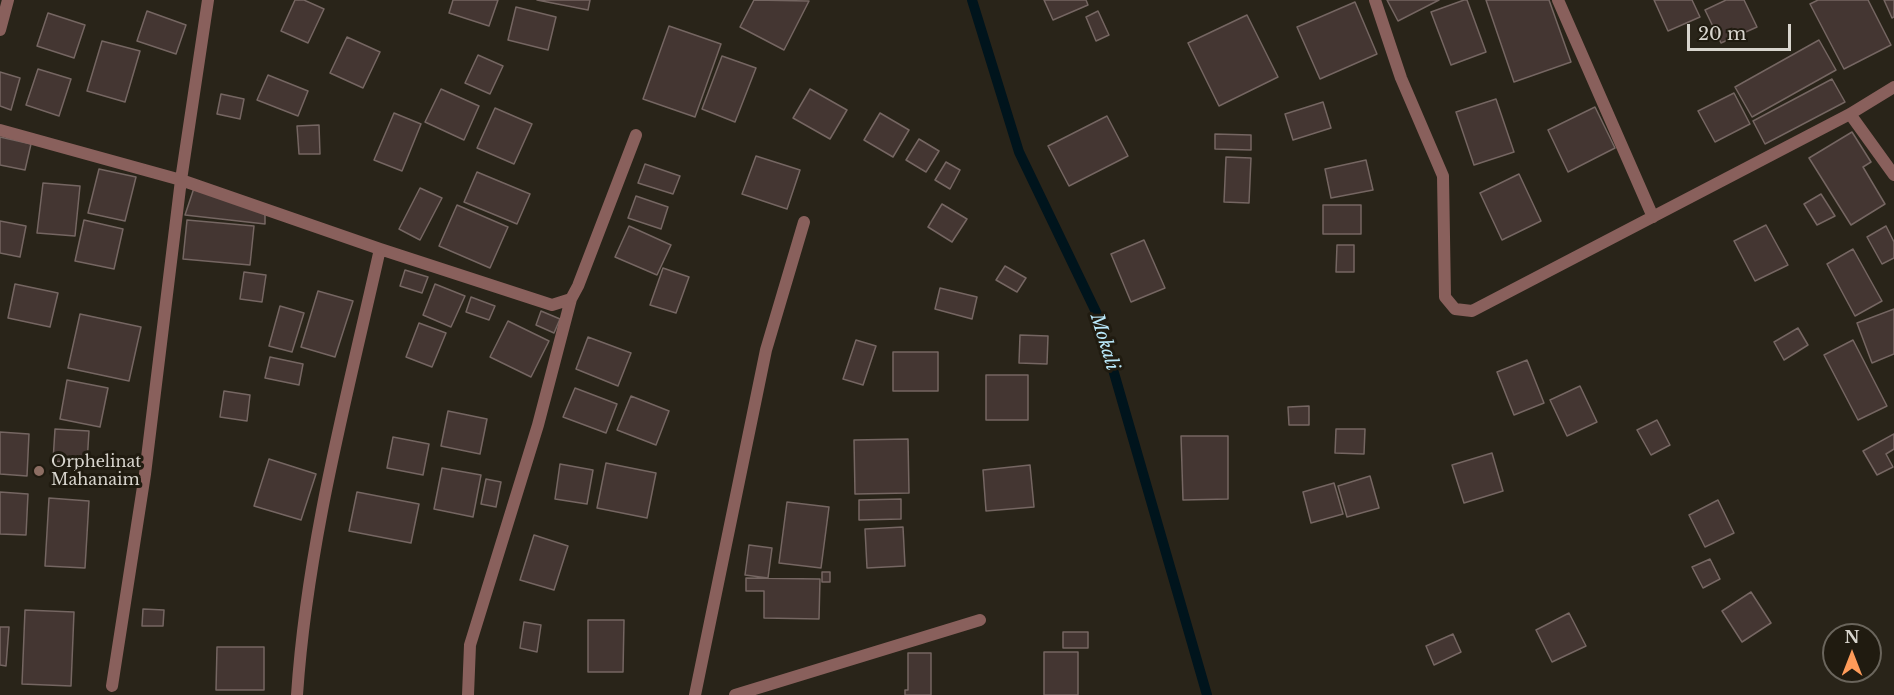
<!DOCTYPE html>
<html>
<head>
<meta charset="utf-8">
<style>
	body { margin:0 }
	#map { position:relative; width:1894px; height:695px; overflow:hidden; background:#292419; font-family:"Libre Baskerville",serif }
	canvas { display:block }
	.north { position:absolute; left:1822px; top:623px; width:60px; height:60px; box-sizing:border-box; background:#201b10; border:2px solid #6a655c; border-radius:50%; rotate:0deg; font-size:16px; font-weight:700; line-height:24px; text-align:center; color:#d8d5ce }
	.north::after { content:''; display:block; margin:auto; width:21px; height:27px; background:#fe9b59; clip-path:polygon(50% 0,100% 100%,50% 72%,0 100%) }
	.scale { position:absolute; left:1687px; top:24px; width:104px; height:27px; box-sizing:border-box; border:3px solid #d8d5ce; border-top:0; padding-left:8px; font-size:18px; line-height:21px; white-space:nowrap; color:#d8d5ce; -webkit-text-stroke:4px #201b10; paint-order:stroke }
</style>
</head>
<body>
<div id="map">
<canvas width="1894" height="695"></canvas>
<div class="north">N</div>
<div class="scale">20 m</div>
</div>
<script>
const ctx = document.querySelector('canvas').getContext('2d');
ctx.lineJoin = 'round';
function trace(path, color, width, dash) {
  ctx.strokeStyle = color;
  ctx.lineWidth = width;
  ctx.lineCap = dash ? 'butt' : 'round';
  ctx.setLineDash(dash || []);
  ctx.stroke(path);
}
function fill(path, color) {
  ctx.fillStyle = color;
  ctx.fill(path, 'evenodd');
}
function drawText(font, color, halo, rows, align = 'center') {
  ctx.font = font + ' "Libre Baskerville",serif';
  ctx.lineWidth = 6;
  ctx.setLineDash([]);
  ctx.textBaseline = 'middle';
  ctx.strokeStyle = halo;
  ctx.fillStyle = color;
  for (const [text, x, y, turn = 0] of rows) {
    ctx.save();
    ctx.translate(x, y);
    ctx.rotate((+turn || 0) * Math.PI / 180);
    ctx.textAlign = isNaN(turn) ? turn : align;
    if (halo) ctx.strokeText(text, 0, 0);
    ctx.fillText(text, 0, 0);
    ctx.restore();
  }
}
const stream = new Path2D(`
	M 972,0 L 1019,152 L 1097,314 L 1207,695`);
const building = new Path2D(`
	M 295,0 L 304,0 L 324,9 L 308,43 L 281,31 Z
	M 453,0 L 498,0 L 489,26 L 449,13 Z
	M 537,0 L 590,0 L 588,10 Z
	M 754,0 L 809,1 L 784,50 L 740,27 Z
	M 1044,0 L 1086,0 L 1088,5 L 1053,20 Z
	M 1387,0 L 1439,0 L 1398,21 Z
	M 1464,0 L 1467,0 L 1486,52 L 1451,65 L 1431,12 Z
	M 1486,0 L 1549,0 L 1571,62 L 1514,82 Z
	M 1654,0 L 1692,0 L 1700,17 L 1668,31 Z
	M 1726,0 L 1744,0 L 1757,27 L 1721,43 L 1705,10 Z
	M 1818,0 L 1868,0 L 1891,45 L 1844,69 L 1810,4 Z
	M 1884,0 L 1894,0 L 1894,17 L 1892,18 Z
	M 1355,2 L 1377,54 L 1320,79 L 1297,27 Z
	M 516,7 L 556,17 L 548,50 L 508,40 Z
	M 147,11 L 186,25 L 176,54 L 137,41 Z
	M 1098,11 L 1109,35 L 1096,41 L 1086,17 Z
	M 48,13 L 85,25 L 74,58 L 37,46 Z
	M 1247,15 L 1278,77 L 1219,106 L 1188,43 Z
	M 669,26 L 721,44 L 695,117 L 643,99 Z
	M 347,37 L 380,52 L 363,88 L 330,73 Z
	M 1819,40 L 1836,70 L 1752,117 L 1735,87 Z
	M 102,41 L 140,51 L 125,102 L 87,91 Z
	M 478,55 L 503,66 L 490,94 L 465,83 Z
	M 722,56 L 756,68 L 735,122 L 702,109 Z
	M 38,69 L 71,79 L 59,116 L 26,105 Z
	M 0,72 L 20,78 L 11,110 L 0,106 Z
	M 268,75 L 308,91 L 298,116 L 257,100 Z
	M 1832,79 L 1845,102 L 1765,144 L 1753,121 Z
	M 441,89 L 479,106 L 464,140 L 425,122 Z
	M 810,89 L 847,110 L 830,139 L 793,118 Z
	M 1734,93 L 1750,124 L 1715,142 L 1698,111 Z
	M 221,94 L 244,99 L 240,119 L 217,114 Z
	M 1496,99 L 1514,152 L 1474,165 L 1456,112 Z
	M 1323,102 L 1331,128 L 1293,140 L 1285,114 Z
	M 1595,107 L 1615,148 L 1568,172 L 1548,130 Z
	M 495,108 L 532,124 L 514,164 L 477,148 Z
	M 394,113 L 421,124 L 402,171 L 374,160 Z
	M 880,113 L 909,130 L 893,157 L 864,140 Z
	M 1107,116 L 1128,156 L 1069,186 L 1048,146 Z
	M 319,125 L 320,154 L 299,154 L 297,126 Z
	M 1852,132 L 1871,162 L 1863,167 L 1885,204 L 1851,225 L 1809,158 Z
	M 1215,134 L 1251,135 L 1251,150 L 1215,149 Z
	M 0,137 L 31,144 L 25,170 L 0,165 Z
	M 919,139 L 939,151 L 926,172 L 906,160 Z
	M 756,156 L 800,170 L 787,209 L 742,194 Z
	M 1226,157 L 1251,158 L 1249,203 L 1224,202 Z
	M 1366,160 L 1373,190 L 1331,198 L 1325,169 Z
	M 946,162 L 960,170 L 950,189 L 935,180 Z
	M 645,164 L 680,176 L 673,194 L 638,183 Z
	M 99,169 L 136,177 L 125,221 L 88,213 Z
	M 477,172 L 530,194 L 517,224 L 464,202 Z
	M 1519,174 L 1541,221 L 1502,240 L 1480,193 Z
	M 43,183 L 80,186 L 75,236 L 37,233 Z
	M 194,188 L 265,211 L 265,224 L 185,215 Z
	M 420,188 L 442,198 L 420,240 L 399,229 Z
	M 1821,194 L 1835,216 L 1817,225 L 1804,204 Z
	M 636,196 L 668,207 L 661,229 L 628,218 Z
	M 942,204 L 967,219 L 952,242 L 928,227 Z
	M 457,205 L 508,227 L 490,268 L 439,246 Z
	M 1323,205 L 1361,205 L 1361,234 L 1323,234 Z
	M 84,220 L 123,229 L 114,269 L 75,261 Z
	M 187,220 L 254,226 L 250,265 L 183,259 Z
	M 0,221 L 26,226 L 20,257 L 0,253 Z
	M 1766,225 L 1788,265 L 1755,281 L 1734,241 Z
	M 629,226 L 671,245 L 657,275 L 615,257 Z
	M 1886,226 L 1894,242 L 1894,258 L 1882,264 L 1867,237 Z
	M 1144,240 L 1165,288 L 1131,302 L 1111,254 Z
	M 1337,245 L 1354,245 L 1354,272 L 1336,272 Z
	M 1853,249 L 1882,301 L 1855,316 L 1827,264 Z
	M 1005,266 L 1026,278 L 1017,292 L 996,280 Z
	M 663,268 L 689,277 L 676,313 L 650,305 Z
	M 405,270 L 428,277 L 422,293 L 400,286 Z
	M 244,272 L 266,275 L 262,302 L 240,299 Z
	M 15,284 L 58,293 L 50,327 L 8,318 Z
	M 435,284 L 465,296 L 451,327 L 423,315 Z
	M 940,288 L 977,297 L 972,319 L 935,309 Z
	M 318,291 L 353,301 L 335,357 L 301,347 Z
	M 471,297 L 495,306 L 489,320 L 466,312 Z
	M 280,306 L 304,313 L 292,352 L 269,346 Z
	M 1894,309 L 1894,354 L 1872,363 L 1857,323 Z
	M 541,311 L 560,319 L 554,333 L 536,325 Z
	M 80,314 L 141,327 L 129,381 L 68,368 Z
	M 508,321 L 549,341 L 531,377 L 490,357 Z
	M 419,323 L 446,333 L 432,367 L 406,357 Z
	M 1798,328 L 1808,345 L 1784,360 L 1774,342 Z
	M 1020,335 L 1048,336 L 1047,364 L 1019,363 Z
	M 588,337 L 631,353 L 618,386 L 576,369 Z
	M 856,340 L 876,346 L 863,385 L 843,379 Z
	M 1853,340 L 1887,406 L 1858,420 L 1824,355 Z
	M 893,352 L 938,352 L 938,391 L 893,391 Z
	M 270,357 L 303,364 L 299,385 L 265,378 Z
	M 1527,360 L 1544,403 L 1514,415 L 1497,372 Z
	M 986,375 L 1028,375 L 1028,420 L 986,420 Z
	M 67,380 L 108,388 L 100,427 L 60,419 Z
	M 1580,386 L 1597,422 L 1567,436 L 1550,400 Z
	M 575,388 L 617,404 L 606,433 L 563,417 Z
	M 224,391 L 250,395 L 247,421 L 220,417 Z
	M 631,396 L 669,411 L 656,445 L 617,430 Z
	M 1309,406 L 1309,425 L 1289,425 L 1288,407 Z
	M 448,411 L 487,419 L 480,454 L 441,446 Z
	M 1657,420 L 1670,445 L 1651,455 L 1637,430 Z
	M 55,429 L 89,431 L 87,463 L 53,461 Z
	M 1336,429 L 1365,429 L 1364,454 L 1335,453 Z
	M 0,432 L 29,434 L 27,476 L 0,474 Z
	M 1894,434 L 1894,449 L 1886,454 L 1893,467 L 1877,475 L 1863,451 Z
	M 1181,436 L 1228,436 L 1228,499 L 1183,500 Z
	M 393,437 L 429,444 L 423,475 L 387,468 Z
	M 908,439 L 909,493 L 855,494 L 854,440 Z
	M 1492,453 L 1503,491 L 1464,503 L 1452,465 Z
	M 269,459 L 316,474 L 301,520 L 254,506 Z
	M 606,463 L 656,473 L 647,518 L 597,508 Z
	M 560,464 L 593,470 L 587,504 L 555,499 Z
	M 1030,465 L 1034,507 L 986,511 L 983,470 Z
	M 442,468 L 481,475 L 473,517 L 434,509 Z
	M 1370,476 L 1379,508 L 1347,517 L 1338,486 Z
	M 486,479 L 501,482 L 496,507 L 481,504 Z
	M 1334,483 L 1343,514 L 1311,523 L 1303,492 Z
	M 0,492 L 28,494 L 26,535 L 0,534 Z
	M 357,492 L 419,504 L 411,543 L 349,531 Z
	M 49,498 L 89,501 L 85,568 L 45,566 Z
	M 901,499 L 901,519 L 859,520 L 859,500 Z
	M 1718,500 L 1734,533 L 1705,547 L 1689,515 Z
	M 787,502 L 829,507 L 821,568 L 779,563 Z
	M 903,527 L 905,566 L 867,568 L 865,529 Z
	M 534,535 L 568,546 L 554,590 L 520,580 Z
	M 749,545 L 772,548 L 768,578 L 745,575 Z
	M 1710,559 L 1720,579 L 1703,588 L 1692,567 Z
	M 822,572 L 830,572 L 830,582 L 822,582 Z
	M 746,578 L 820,579 L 819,619 L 764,618 L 764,591 L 746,591 Z
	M 1751,592 L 1771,623 L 1742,642 L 1722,611 Z
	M 143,609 L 164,610 L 163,626 L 142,626 Z
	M 25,610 L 74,612 L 71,686 L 22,684 Z
	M 1569,613 L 1586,646 L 1552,662 L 1536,630 Z
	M 588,620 L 624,620 L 623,672 L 588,672 Z
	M 524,622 L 541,625 L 537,652 L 520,648 Z
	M 0,627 L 9,627 L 6,666 L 0,665 Z
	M 1063,632 L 1088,632 L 1088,648 L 1063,648 Z
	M 1453,634 L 1461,652 L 1434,665 L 1426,646 Z
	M 217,647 L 264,647 L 264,690 L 216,690 Z
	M 1044,652 L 1078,652 L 1078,695 L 1044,695 Z
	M 908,653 L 931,653 L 931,695 L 905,695 L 905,690 L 908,690 Z`);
const minor = new Path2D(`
	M 1375,0 L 1401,78 L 1443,176 L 1445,297 L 1455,309 L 1472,311 L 1850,114 L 1894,87
	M 1558,0 L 1653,217
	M 0,30 L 8,0
	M 1850,114 L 1894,175
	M 0,130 L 181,180 L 380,249 L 552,305 L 571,299 L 578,286 L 636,135
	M 112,686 L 145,474 L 181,180 L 208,0
	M 297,695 C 307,545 347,396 380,249
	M 468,695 L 470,645 L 538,425 L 571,299
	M 695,695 L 766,350 L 804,222
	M 735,695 L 980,620`);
const markers = [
	[39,471,6,"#8d6e63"]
];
const poiNames = [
	["Orphelinat",51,462],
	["Mahanaim",51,480]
];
const waterNames = [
	["Mokali",1104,342,73]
];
trace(stream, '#00141c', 10);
fill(building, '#443632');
trace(building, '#756662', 1.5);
trace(minor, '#89605c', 12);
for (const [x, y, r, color] of markers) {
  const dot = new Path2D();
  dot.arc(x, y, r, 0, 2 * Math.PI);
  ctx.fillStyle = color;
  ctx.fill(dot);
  trace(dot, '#201b10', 2);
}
drawText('16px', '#d8d5ce', '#201b10', poiNames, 'left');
drawText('italic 18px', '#b9e8fa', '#201b10', waterNames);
</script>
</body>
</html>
